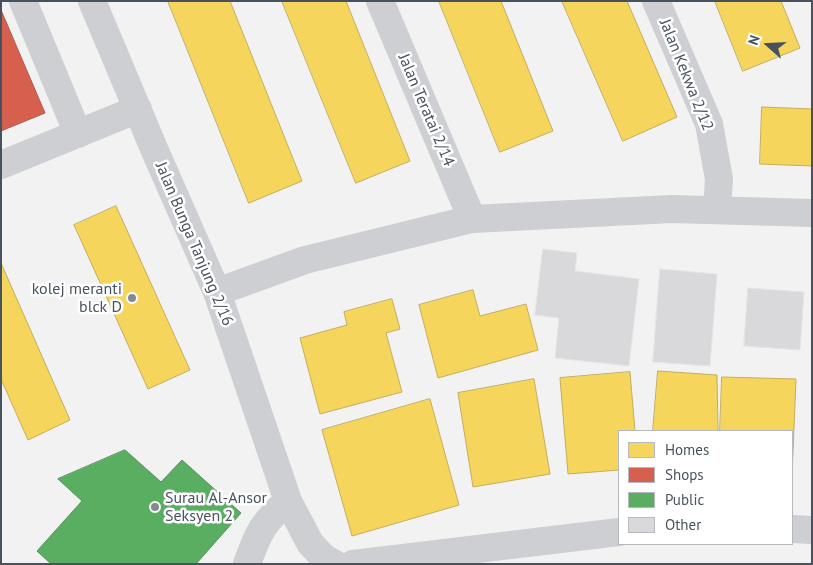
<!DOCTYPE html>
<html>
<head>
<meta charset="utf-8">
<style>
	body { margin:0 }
	#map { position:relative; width:813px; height:565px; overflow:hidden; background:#f2f2f2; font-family:"PT Sans",sans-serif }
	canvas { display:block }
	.frame { position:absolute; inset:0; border:2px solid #48525f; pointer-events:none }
	.legend { position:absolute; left:618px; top:430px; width:175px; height:115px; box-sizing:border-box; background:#fff; border:1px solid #b6babf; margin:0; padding:6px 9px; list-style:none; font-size:15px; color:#48525f }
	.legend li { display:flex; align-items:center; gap:10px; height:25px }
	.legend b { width:25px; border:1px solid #b6babf }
	.north { position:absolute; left:743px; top:20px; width:50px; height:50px; -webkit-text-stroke:4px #fff; paint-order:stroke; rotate:289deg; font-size:14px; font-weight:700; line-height:20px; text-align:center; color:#48525f }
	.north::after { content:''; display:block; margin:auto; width:18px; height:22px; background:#48525f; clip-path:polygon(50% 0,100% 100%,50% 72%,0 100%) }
</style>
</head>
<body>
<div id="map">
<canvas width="813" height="565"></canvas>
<div class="frame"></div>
<ul class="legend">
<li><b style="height:14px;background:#f6d55c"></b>Homes</li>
<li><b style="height:14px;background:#d6604d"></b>Shops</li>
<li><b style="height:14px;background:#5aae61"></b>Public</li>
<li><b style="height:14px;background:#d9d9db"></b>Other</li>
</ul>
<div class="north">N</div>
</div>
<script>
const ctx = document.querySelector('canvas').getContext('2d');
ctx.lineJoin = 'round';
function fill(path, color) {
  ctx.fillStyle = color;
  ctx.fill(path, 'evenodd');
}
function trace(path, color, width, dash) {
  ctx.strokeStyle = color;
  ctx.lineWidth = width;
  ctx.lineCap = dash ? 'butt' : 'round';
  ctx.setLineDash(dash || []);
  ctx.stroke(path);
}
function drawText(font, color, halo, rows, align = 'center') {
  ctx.font = font + ' "PT Sans",sans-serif';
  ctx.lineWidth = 5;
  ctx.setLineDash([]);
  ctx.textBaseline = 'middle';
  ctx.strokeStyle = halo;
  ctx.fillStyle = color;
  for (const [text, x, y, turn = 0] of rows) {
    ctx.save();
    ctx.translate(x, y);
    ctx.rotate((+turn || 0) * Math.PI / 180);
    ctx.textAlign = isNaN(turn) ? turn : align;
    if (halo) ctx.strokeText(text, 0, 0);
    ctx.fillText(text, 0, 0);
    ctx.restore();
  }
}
const homes = new Path2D(`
	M 168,1 L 230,1 L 302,181 L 249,203 Z
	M 282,1 L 346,1 L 410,161 L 356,183 Z
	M 439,1 L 501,1 L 553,131 L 500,152 Z
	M 562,1 L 627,1 L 677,117 L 623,141 Z
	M 715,1 L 781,1 L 800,48 L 743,71 Z
	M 762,107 L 812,109 L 812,166 L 760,164 Z
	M 116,206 L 190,370 L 148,389 L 74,225 Z
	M 1,263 L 70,420 L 28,440 L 1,379 Z
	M 473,290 L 480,316 L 526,304 L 538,350 L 438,378 L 419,305 Z
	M 392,299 L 400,329 L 386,333 L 402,392 L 320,414 L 300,338 L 347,325 L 344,312 Z
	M 658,371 L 717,375 L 718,431 L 653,431 Z
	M 630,372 L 635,431 L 619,431 L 619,470 L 568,474 L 560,378 Z
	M 722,377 L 796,379 L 792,476 L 792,431 L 720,431 Z
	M 534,379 L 550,474 L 473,487 L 458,393 Z
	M 430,399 L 459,505 L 352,536 L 322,430 Z`);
const shops = new Path2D(`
	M 1,10 L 45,113 L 1,131 Z`);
const public = new Path2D(`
	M 125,450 L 161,482 L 182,460 L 241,513 L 196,564 L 51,564 L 37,551 L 82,501 L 58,479 Z`);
const building = new Path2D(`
	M 543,249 L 577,253 L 575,271 L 639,279 L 629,366 L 555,358 L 559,318 L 535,315 Z
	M 660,269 L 717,274 L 710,366 L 653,362 Z
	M 748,288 L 804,292 L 800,350 L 744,346 Z`);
const minor = new Path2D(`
	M 23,1 L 78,134
	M 92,1 L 155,151 L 217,292 L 288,501 L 310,543 L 323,557 L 335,564
	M 380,1 L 472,219
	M 656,1 L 709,124 L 719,179 L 717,210
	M 1,165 L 138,109
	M 217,292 L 305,260 L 472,219 L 672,209 L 812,213
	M 792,529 L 812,530
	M 247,564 C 258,533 263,522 288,501
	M 353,564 L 619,532`);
const markers = [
	[132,298,5,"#848a92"],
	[155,507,5,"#848a92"]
];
const streetNames = [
	["Jalan Kekwa 2/12",686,75,68],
	["Jalan Teratai 2/14",426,110,67],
	["Jalan Bunga Tanjung 2/16",194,244,67]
];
const poiNames = [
	["kolej meranti",122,289],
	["blck D",122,307],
	["Surau Al-Ansor",165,498,"left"],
	["Seksyen 2",165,516,"left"]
];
fill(homes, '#f6d55c');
trace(homes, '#c2ae5d', 1);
fill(shops, '#d6604d');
trace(shops, '#ab5c52', 1);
fill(public, '#5aae61');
trace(public, '#559260', 1);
fill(building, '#d9d9db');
trace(building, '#e3e4e5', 1);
trace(minor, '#cdcfd2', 28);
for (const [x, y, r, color] of markers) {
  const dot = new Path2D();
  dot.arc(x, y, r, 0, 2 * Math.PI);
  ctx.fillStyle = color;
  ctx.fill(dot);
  trace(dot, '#fff', 2);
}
drawText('16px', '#48525f', '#fff', streetNames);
drawText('16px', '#48525f', '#fff', poiNames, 'right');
</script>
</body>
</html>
